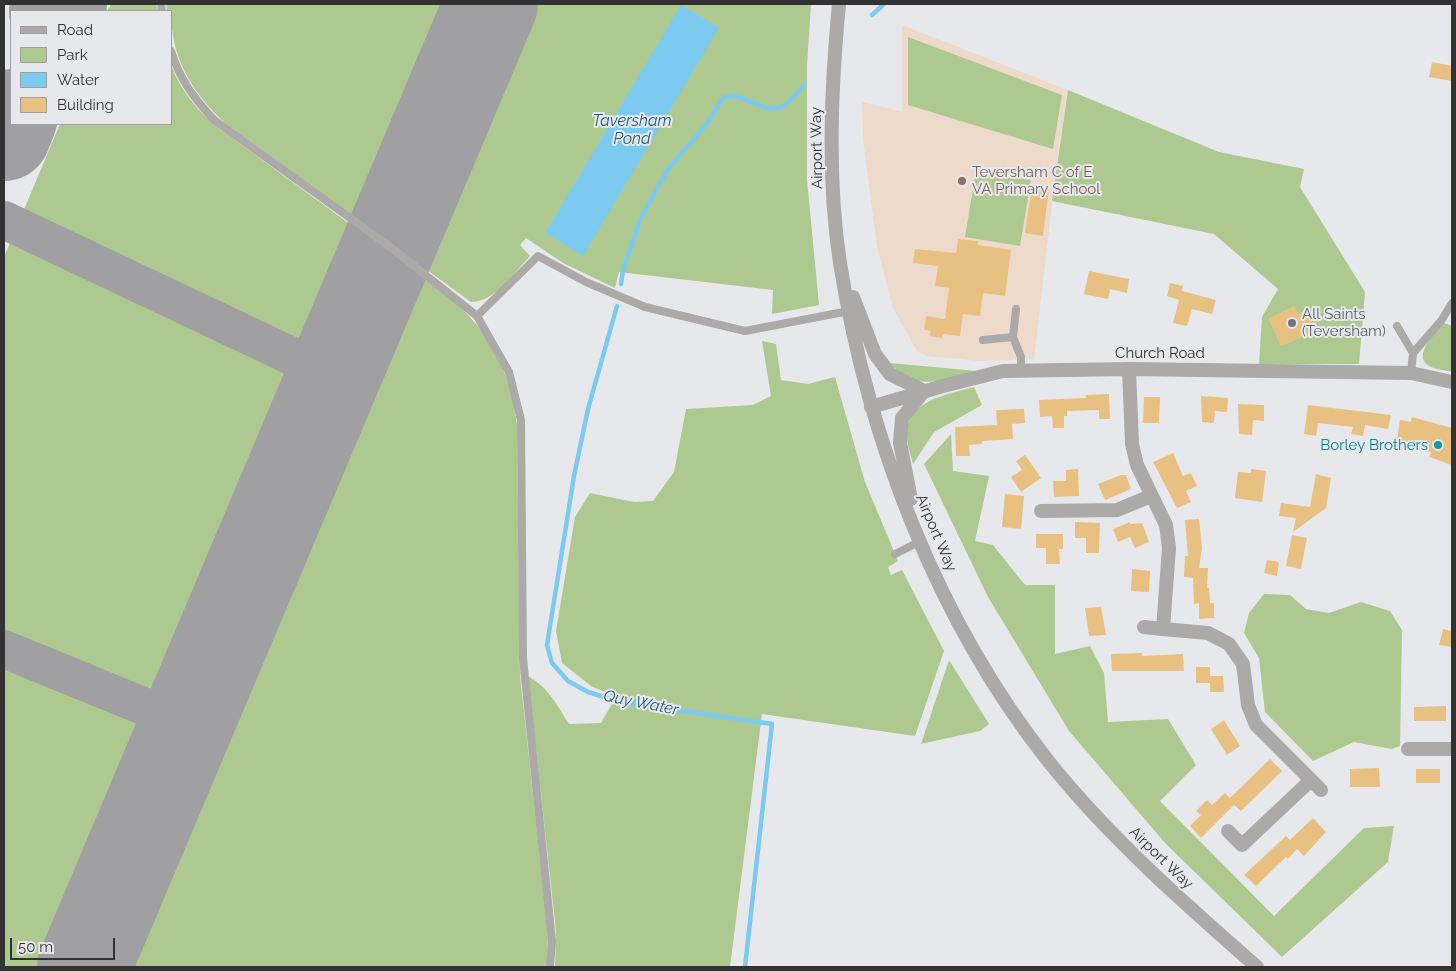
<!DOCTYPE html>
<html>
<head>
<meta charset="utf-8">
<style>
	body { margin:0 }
	#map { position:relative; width:1456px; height:971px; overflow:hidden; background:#e7e8eb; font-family:Raleway,sans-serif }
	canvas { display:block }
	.frame { position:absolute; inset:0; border:5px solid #323233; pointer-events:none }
	.legend { position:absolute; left:10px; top:10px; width:162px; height:115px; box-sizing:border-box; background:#e7e8eb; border:1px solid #9f9fa1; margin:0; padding:6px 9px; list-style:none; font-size:15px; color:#323233 }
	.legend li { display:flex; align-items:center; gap:10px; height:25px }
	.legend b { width:25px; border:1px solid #9f9fa1 }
	.scale { position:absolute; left:10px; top:938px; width:105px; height:22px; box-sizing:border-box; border:2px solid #323233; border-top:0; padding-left:6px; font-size:15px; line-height:18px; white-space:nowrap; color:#323233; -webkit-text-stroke:4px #e7e8eb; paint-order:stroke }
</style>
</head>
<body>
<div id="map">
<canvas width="1456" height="971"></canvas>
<div class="frame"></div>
<ul class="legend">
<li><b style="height:6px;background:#abaaa9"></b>Road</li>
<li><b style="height:14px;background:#aec98f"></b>Park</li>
<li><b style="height:14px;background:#7ccaef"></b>Water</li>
<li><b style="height:14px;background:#e8c182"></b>Building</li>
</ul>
<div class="scale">50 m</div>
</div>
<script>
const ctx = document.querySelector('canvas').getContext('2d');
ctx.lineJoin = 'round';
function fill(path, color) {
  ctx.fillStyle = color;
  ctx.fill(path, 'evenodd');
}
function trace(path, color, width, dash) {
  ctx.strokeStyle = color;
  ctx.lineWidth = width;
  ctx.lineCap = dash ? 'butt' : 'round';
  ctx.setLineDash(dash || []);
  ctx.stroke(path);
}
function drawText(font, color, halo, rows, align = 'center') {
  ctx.font = font + ' Raleway,sans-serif';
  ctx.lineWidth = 4;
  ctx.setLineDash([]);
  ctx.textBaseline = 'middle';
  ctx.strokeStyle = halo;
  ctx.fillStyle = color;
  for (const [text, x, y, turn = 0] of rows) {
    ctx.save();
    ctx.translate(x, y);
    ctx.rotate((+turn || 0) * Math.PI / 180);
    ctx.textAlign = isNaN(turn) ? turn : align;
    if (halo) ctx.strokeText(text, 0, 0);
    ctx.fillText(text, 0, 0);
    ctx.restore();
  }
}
const education = new Path2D(`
	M 902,25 L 1068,90 L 1057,161 L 1034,360 L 1021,357 L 1013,360 L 980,361 L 927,356 L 917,351 L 893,308 L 877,247 L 863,139 L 862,102 L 902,112 Z`);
const green = new Path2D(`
	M 111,4 L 156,4 L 158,11 L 107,11 Z
	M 166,4 L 811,4 L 807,66 L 807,180 L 819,305 L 772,314 L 773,290 L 619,272 L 615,288 L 563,263 L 526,238 L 520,245 L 530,256 C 513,274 496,301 471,302 L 225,123 C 191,91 171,58 171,11 L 167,11 Z
	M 908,37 L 1062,95 L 1053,149 L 908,105 Z
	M 171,65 C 181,91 196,109 217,127 C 269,165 321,203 373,241 C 410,267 452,293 481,330 C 502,357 512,389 517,424 L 520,675 L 548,933 L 547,967 L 4,967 L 4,257 L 60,124 L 171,124 Z
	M 1068,90 L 1219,152 L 1304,169 L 1300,187 L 1365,292 L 1359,364 L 1259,364 L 1262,317 L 1278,289 L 1214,234 L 1052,201 Z
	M 976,171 L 1031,180 L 1020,246 L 965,237 Z
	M 1444,323 L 1452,326 L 1452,372 C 1446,370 1435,370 1429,366 C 1411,355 1437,332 1444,323 Z
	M 762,341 L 776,344 L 781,380 L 808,384 L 835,377 L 865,482 L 898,561 L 888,567 L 891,575 L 902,570 L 944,651 L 915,736 L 762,714 L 730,967 L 555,967 L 556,931 L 528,676 C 548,687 557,705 569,724 L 601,723 L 616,697 L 591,686 L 562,663 L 556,631 L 575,517 L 590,493 L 634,502 L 653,501 L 674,472 L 686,409 L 753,405 L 771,396 Z
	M 890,363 L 977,371 C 942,379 917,394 890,363 Z
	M 974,387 L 982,405 L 934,432 L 913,464 C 911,455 907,446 907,437 C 904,401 948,394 974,387 Z
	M 951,434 L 953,471 L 989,476 L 975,541 L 993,545 L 1025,585 L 1055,585 L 1055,654 L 1090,646 L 1104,673 L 1108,722 L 1168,719 L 1196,765 L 1160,801 L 1274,916 L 1364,828 L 1394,826 L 1388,862 L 1282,957 L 1166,844 L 1069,731 L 988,597 L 924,464 Z
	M 1264,594 L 1290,595 L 1306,609 L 1329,613 L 1361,602 L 1390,611 L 1402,630 L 1400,746 L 1392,749 L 1354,742 L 1313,761 L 1265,712 L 1259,658 L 1244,633 L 1249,613 Z
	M 949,660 L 989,724 L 980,731 L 921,744 Z`);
const water = new Path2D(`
	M 681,5 L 719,28 L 583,256 L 545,233 Z`);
const stream = new Path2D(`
	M 872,15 L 884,4
	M 621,284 L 623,270 L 640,220 L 668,169 L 706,125 L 724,97 C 743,92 763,114 782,107 C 789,104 798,91 804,85
	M 617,306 L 588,409 L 574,476 L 547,645 L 552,663 L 568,681 L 588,692 L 620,702 L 772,724 L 745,967`);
const taxiway = new Path2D(`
	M 4,220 L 334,376
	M 4,649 L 187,724`);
const runway = new Path2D(`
	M 56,11 L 60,4
	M 4,134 L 11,116
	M 84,967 L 491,4`);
const building = new Path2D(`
	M 1432,62 L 1452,66 L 1452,81 L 1429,77 Z
	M 1032,186 L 1049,188 L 1043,236 L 1025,233 Z
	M 958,239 L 978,241 L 978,245 L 1011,250 L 1005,296 L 983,293 L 980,316 L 963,314 L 960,336 L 943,334 L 942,338 L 930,336 L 931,331 L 924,330 L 926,316 L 945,319 L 949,288 L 935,286 L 938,266 L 913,263 L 915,249 L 956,253 Z
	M 1089,271 L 1129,279 L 1127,293 L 1110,289 L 1108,299 L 1084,294 Z
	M 1170,283 L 1183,286 L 1182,291 L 1216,300 L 1212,314 L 1192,309 L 1187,326 L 1173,323 L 1179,300 L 1167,296 Z
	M 1315,305 L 1322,319 L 1305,327 L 1308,335 L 1281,346 L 1268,319 L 1294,306 L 1298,314 Z
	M 1109,394 L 1110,419 L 1099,419 L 1099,410 L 1067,411 L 1067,416 L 1064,416 L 1064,428 L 1053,428 L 1052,416 L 1040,417 L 1039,400 L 1086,398 L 1086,395 Z
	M 1201,396 L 1228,398 L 1227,412 L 1215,411 L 1214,423 L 1202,422 Z
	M 1144,397 L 1160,397 L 1159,423 L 1143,423 Z
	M 1238,404 L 1264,405 L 1264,421 L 1253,420 L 1252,435 L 1239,434 Z
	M 1308,405 L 1391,415 L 1388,429 L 1365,425 L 1363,436 L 1351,434 L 1353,427 L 1318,423 L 1316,436 L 1304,434 Z
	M 1024,409 L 1025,423 L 1012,424 L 1013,439 L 982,441 L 982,444 L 969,445 L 970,456 L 956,456 L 955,427 L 997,425 L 996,410 Z
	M 1412,417 L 1452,428 L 1452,465 L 1429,457 L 1431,452 L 1396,446 L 1400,420 L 1411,422 Z
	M 1173,453 L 1183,476 L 1191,473 L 1197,486 L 1186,491 L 1191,502 L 1177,508 L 1153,462 Z
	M 1025,455 L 1041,478 L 1021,492 L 1011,477 L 1022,470 L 1016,461 Z
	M 1078,469 L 1079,496 L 1054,497 L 1053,481 L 1066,481 L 1066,470 Z
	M 1251,469 L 1266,471 L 1262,502 L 1235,498 L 1238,472 L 1251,473 Z
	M 1316,474 L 1331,478 L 1326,508 L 1293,532 L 1296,518 L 1279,516 L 1281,503 L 1310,507 Z
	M 1121,475 L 1126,475 L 1131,489 L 1105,500 L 1098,484 Z
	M 1005,494 L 1024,496 L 1021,529 L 1002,527 Z
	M 1199,519 L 1202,548 L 1199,568 L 1208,568 L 1207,588 L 1209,588 L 1210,603 L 1214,603 L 1214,618 L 1199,619 L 1199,603 L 1194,604 L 1193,578 L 1184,577 L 1185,556 L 1188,556 L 1185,520 Z
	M 1075,522 L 1100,523 L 1099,553 L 1086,553 L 1086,538 L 1075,538 Z
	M 1130,522 L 1130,524 L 1142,523 L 1149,542 L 1135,548 L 1130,537 L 1118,542 L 1113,529 Z
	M 1036,534 L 1063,534 L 1063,549 L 1059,549 L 1060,564 L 1046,564 L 1046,548 L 1036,548 Z
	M 1292,535 L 1307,538 L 1301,569 L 1286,566 Z
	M 1267,560 L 1279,562 L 1277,576 L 1264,573 Z
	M 1132,569 L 1150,571 L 1149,592 L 1131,591 Z
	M 1101,607 L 1106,635 L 1089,636 L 1085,608 Z
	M 1443,629 L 1452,631 L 1452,647 L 1439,645 Z
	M 1142,653 L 1142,656 L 1183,654 L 1184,671 L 1112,671 L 1111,654 Z
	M 1196,667 L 1210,667 L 1210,676 L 1223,676 L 1224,692 L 1210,692 L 1210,683 L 1196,683 Z
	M 1446,706 L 1446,721 L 1414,721 L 1414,707 Z
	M 1224,720 L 1240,746 L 1227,755 L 1211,729 Z
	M 1270,759 L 1282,771 L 1241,811 L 1234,805 L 1201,838 L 1190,826 L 1201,815 L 1196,811 L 1207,800 L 1212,805 L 1225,793 L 1230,798 Z
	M 1379,768 L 1380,787 L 1350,787 L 1350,769 Z
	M 1416,769 L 1440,769 L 1440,783 L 1416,783 Z
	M 1313,818 L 1326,832 L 1304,856 L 1297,849 L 1288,859 L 1286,857 L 1256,886 L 1244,875 L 1286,836 L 1290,840 Z`);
const service = new Path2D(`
	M 161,4 L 162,11
	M 171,51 C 180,80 194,98 214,120 L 389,246 L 477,316 L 509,372 L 521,420 L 523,658 L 552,941 L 550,967
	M 1016,309 L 1013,337 L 1021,357 L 1021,371
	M 477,316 L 538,256 L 586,282 L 645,307 L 745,331 L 849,311
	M 1397,326 L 1413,353
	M 983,340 L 1013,337
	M 1411,373 L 1413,353 L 1441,321 L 1452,303
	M 895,554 L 919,542`);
const minor = new Path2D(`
	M 1129,369 L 1132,444 L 1137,465 L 1166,525 L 1169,548 L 1163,629 L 1208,633 L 1229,644 L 1243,664 L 1248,705 L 1256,725 L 1321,790
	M 1041,511 L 1117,510 L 1151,496
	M 1144,627 L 1163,629
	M 1408,749 L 1452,749
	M 1228,831 L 1242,845 L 1311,780`);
const tertiary = new Path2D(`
	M 839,4 C 831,89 827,178 840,263 C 868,439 937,621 1049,762 C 1110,838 1184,903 1257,967
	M 853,297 L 875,354 L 890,374 L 924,391
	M 871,407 L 943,386 L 1003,371 L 1129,369 L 1411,373 L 1452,382
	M 911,499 L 900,443 L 902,418 L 924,391`);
const markers = [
	[962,181,5,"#8d6e63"],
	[1292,323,5,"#6b7280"],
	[1438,445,5,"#0f9aa8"]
];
const streetNames = [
	["Airport Way",817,148,-91],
	["Church Road",1160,353],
	["Airport Way",936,533,67],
	["Airport Way",1161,858,44]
];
const educationNames = [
	["Teversham C of E",972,172],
	["VA Primary School",972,189]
];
const worshipNames = [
	["All Saints",1302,314],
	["(Teversham)",1302,331]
];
const cultureNames = [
	["Borley Brothers",1428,445]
];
const waterNames = [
	["Taversham",632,121],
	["Pond",632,139],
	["Quy Water",641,703,11]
];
fill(education, '#eedacb');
fill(green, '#aec98f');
fill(water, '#7ccaef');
trace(stream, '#7ccaef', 4.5);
trace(taxiway, '#a0a0a2', 38);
trace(runway, '#a0a0a2', 94);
fill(building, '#e8c182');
trace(service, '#abaaa9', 8);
trace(minor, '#abaaa9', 14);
trace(tertiary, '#abaaa9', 14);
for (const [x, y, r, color] of markers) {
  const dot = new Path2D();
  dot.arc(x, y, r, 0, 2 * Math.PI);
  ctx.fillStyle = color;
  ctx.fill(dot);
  trace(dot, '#e7e8eb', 2);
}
drawText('15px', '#323233', '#e7e8eb', streetNames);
drawText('15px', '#785e54', '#e7e8eb', educationNames, 'left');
drawText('15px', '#5b616d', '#e7e8eb', worshipNames, 'left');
drawText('15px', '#0d838f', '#e7e8eb', cultureNames, 'right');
drawText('italic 16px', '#1f5b75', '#e7e8eb', waterNames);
</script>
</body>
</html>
